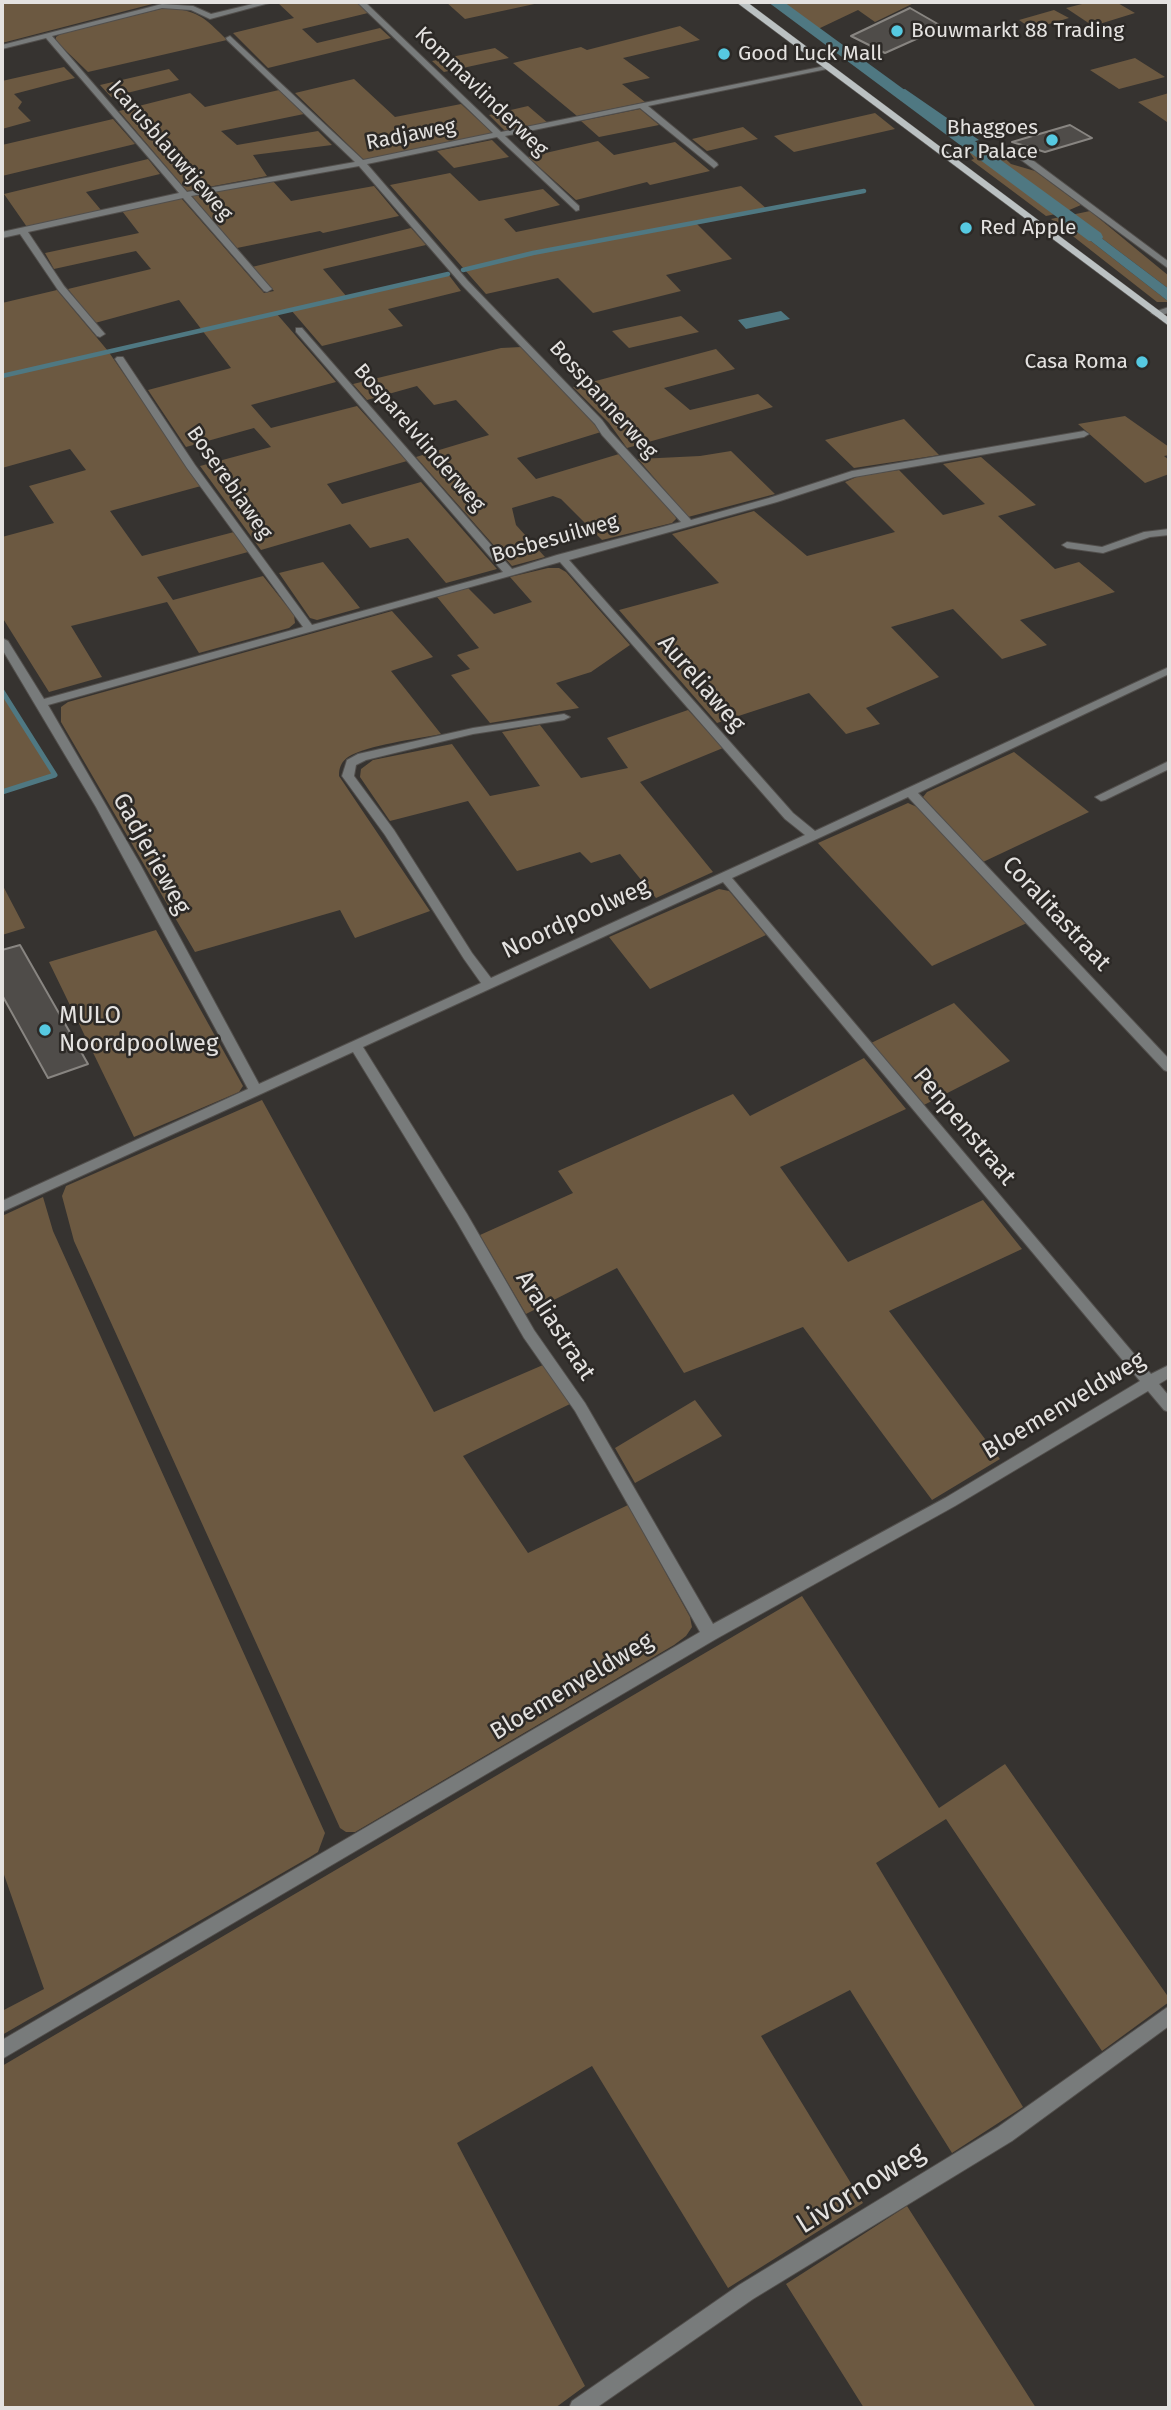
<!DOCTYPE html>
<html>
<head>
<meta charset="utf-8">
<style>
	body { margin:0 }
	#map { position:relative; width:1171px; height:2410px; overflow:hidden; background:#363330; font-family:"Fira Sans",sans-serif }
	canvas { display:block }
	.frame { position:absolute; inset:0; border:4px solid #e4e2e0; pointer-events:none }
</style>
</head>
<body>
<div id="map">
<canvas width="1171" height="2410"></canvas>
<div class="frame"></div>
</div>
<script>
const ctx = document.querySelector('canvas').getContext('2d');
ctx.lineJoin = 'round';
function fill(path, color) {
  ctx.fillStyle = color;
  ctx.fill(path, 'evenodd');
}
function trace(path, color, width, dash) {
  ctx.strokeStyle = color;
  ctx.lineWidth = width;
  ctx.lineCap = dash ? 'butt' : 'round';
  ctx.setLineDash(dash || []);
  ctx.stroke(path);
}
function drawText(font, color, halo, rows, align = 'center') {
  ctx.font = font + ' "Fira Sans",sans-serif';
  ctx.lineWidth = 5;
  ctx.setLineDash([]);
  ctx.textBaseline = 'middle';
  ctx.strokeStyle = halo;
  ctx.fillStyle = color;
  for (const [text, x, y, turn = 0] of rows) {
    ctx.save();
    ctx.translate(x, y);
    ctx.rotate((+turn || 0) * Math.PI / 180);
    ctx.textAlign = isNaN(turn) ? turn : align;
    if (halo) ctx.strokeText(text, 0, 0);
    ctx.fillText(text, 0, 0);
    ctx.restore();
  }
}
const green = new Path2D(`
	M 12,2 L 160,2 L 2,43 L 2,4 Z
	M 277,2 L 357,2 L 368,13 L 302,29 L 317,43 L 380,28 L 391,38 L 268,68 L 233,33 L 294,18 Z
	M 446,2 L 538,2 L 539,3 L 465,19 Z
	M 781,2 L 916,2 L 875,22 L 858,10 L 818,29 Z
	M 1090,2 L 1116,2 L 1135,13 L 1093,26 L 1066,8 Z
	M 165,8 C 198,10 204,17 227,40 L 88,72 L 56,41 L 56,37 L 62,33 Z
	M 1054,10 L 1069,18 L 1032,29 L 1019,20 Z
	M 680,26 L 700,40 L 623,58 L 650,78 L 622,84 L 645,102 L 577,116 L 513,63 L 581,47 L 587,50 Z
	M 495,48 L 509,58 L 444,72 L 432,61 Z
	M 1135,58 L 1165,77 L 1119,89 L 1090,70 Z
	M 64,67 L 75,78 L 14,94 L 22,102 L 18,108 L 31,121 L 2,129 L 2,81 Z
	M 169,69 L 179,80 L 111,97 L 100,85 Z
	M 354,79 L 395,117 L 461,104 L 494,134 L 364,160 L 295,93 Z
	M 279,90 L 304,114 L 221,131 L 237,145 L 318,131 L 332,145 L 253,155 L 267,176 L 187,191 L 119,111 L 190,93 L 205,107 Z
	M 1169,93 L 1169,121 L 1167,122 L 1138,102 Z
	M 528,106 L 548,123 L 505,131 L 489,115 Z
	M 640,109 L 659,125 L 599,137 L 581,121 Z
	M 875,113 L 895,129 L 794,152 L 774,136 Z
	M 113,119 L 135,144 L 2,176 L 2,145 Z
	M 743,127 L 758,139 L 707,151 L 692,139 Z
	M 492,140 L 509,157 L 454,168 L 437,151 Z
	M 598,141 L 614,155 L 675,142 L 710,171 L 650,185 L 647,182 L 576,200 L 528,157 Z
	M 984,146 L 993,147 L 1011,164 L 1035,171 L 1081,205 L 1067,211 L 982,147 Z
	M 968,150 L 971,150 L 1056,214 L 1046,216 L 971,160 L 974,159 Z
	M 148,159 L 160,174 L 86,192 L 101,210 L 27,227 L 4,194 Z
	M 450,173 L 479,201 L 543,189 L 560,205 L 504,219 L 516,232 L 741,186 L 768,210 L 697,224 L 732,259 L 666,275 L 681,291 L 593,313 L 558,278 L 486,294 L 390,185 Z
	M 272,180 L 291,201 L 374,186 L 399,216 L 323,233 L 320,231 L 237,248 L 191,195 Z
	M 181,198 L 264,293 L 274,291 L 252,267 L 411,228 L 426,245 L 323,269 L 347,297 L 448,274 L 461,291 L 388,309 L 403,326 L 322,346 L 291,310 L 276,313 L 336,382 L 251,405 L 271,428 L 357,406 L 407,461 L 327,484 L 342,504 L 421,482 L 497,569 L 446,583 L 408,538 L 370,548 L 350,524 L 261,550 L 200,466 L 271,447 L 254,428 L 186,447 L 148,390 L 231,368 L 179,300 L 95,323 L 68,289 L 151,269 L 136,251 L 54,269 L 45,253 L 139,233 L 122,211 Z
	M 1090,211 L 1169,276 L 1169,289 L 1071,215 Z
	M 1060,217 L 1169,302 L 1157,302 L 1051,219 Z
	M 57,290 L 108,351 L 201,486 L 110,511 L 142,556 L 234,532 L 248,552 L 157,577 L 173,600 L 263,576 L 294,615 L 295,623 L 289,628 L 199,653 L 167,602 L 71,626 L 102,677 L 49,692 L 2,617 L 2,537 L 54,523 L 29,486 L 86,470 L 70,449 L 2,468 L 2,303 Z
	M 681,316 L 699,332 L 629,348 L 612,331 Z
	M 521,347 L 560,384 L 601,432 L 517,458 L 536,479 L 619,454 L 675,514 L 676,519 L 672,523 L 602,540 L 561,499 L 553,496 L 512,508 L 516,525 L 545,557 L 512,566 L 416,457 L 489,435 L 456,400 L 434,405 L 417,386 L 367,400 L 353,384 L 501,348 Z
	M 716,349 L 735,369 L 664,388 L 690,410 L 758,394 L 773,407 L 627,448 L 609,423 L 573,387 Z
	M 1125,416 L 1169,447 L 1169,455 L 1164,456 L 1169,460 L 1169,474 L 1145,483 L 1078,424 Z
	M 904,419 L 939,455 L 854,468 L 825,440 Z
	M 731,451 L 775,494 L 688,517 L 638,459 L 700,456 Z
	M 981,457 L 1036,505 L 998,516 L 1055,569 L 1079,562 L 1115,592 L 1020,620 L 1047,645 L 1002,659 L 953,609 L 891,627 L 939,677 L 866,708 L 880,724 L 846,734 L 809,693 L 717,723 L 619,610 L 719,583 L 672,534 L 754,511 L 807,556 L 895,532 L 845,482 L 859,476 L 899,470 L 943,515 L 985,504 L 943,464 Z
	M 323,562 L 360,608 L 317,620 L 310,618 L 279,573 Z
	M 548,568 L 559,568 L 566,572 L 630,645 L 591,672 L 556,683 L 579,708 L 490,723 L 451,675 L 470,669 L 457,655 L 479,648 L 437,597 L 468,588 L 494,614 L 532,602 L 510,577 Z
	M 392,611 L 433,657 L 391,671 L 441,734 C 416,739 368,745 348,757 C 341,762 339,768 339,776 L 430,911 L 355,938 L 340,910 L 195,952 L 61,722 L 61,707 L 68,702 Z
	M 2,691 L 55,775 L 2,792 Z
	M 688,710 L 723,748 L 640,782 L 713,872 L 656,898 L 620,854 L 591,863 L 580,852 L 517,871 L 468,801 L 390,821 L 360,777 L 361,769 L 373,760 L 452,744 L 490,796 L 540,786 L 502,732 L 540,725 L 581,778 L 628,768 L 607,738 Z
	M 1014,752 L 1089,812 L 983,862 L 923,797 L 927,792 Z
	M 908,803 L 917,807 L 1027,923 L 932,966 L 818,843 Z
	M 2,884 L 25,928 L 2,935 Z
	M 719,889 L 729,891 L 766,935 L 650,989 L 609,937 Z
	M 156,930 L 243,1086 L 239,1092 L 134,1137 L 49,962 Z
	M 954,1003 L 1010,1061 L 920,1107 L 869,1044 Z
	M 864,1058 L 906,1109 L 780,1167 L 848,1262 L 983,1200 L 1022,1249 L 889,1311 L 1000,1459 L 932,1500 L 803,1327 L 684,1373 L 617,1268 L 526,1314 L 480,1235 L 573,1193 L 558,1171 L 733,1094 L 750,1116 Z
	M 262,1100 L 434,1412 L 543,1365 L 570,1404 L 463,1456 L 528,1553 L 628,1505 L 690,1617 L 692,1627 L 686,1636 L 674,1645 L 355,1832 L 346,1832 L 340,1828 L 74,1241 L 62,1196 L 66,1186 Z
	M 43,1197 L 53,1231 L 325,1833 L 318,1852 L 310,1857 L 2,2035 L 2,2011 L 44,1989 L 2,1869 L 2,1216 Z
	M 695,1400 L 722,1436 L 635,1483 L 615,1448 Z
	M 802,1596 L 939,1808 L 1005,1764 L 1169,1998 L 1169,2002 L 1102,2051 L 946,1819 L 876,1863 L 1023,2107 L 952,2153 L 850,1990 L 761,2036 L 863,2203 L 728,2288 L 592,2066 L 457,2143 L 585,2386 L 555,2408 L 2,2408 L 2,2066 Z
	M 907,2206 L 1036,2408 L 864,2408 L 786,2284 Z`);
const water = new Path2D(`
	M 905,89 L 979,140 L 962,145 L 891,92 Z
	M 982,147 L 1067,211 L 1056,214 L 971,150 Z
	M 1071,215 L 1169,289 L 1169,302 L 1060,217 Z
	M 781,311 L 790,319 L 746,329 L 738,320 Z`);
const streamFar1 = new Path2D(`
	M 463,270 L 533,253 L 864,191
	M 2,376 L 448,274`);
const stream = new Path2D(`
	M 2,691 L 55,775 L 2,792`);
const canal = new Path2D(`
	M 768,2 L 784,2 L 1101,233 L 1103,237 L 1101,241 L 1089,241 Z`);
const building = new Path2D(`
	M 910,8 L 943,27 L 885,53 L 851,36 Z
	M 1070,125 L 1092,138 L 1045,152 L 1012,142 Z
	M 20,945 L 88,1064 L 48,1078 L 2,995 L 2,950 Z`);
const minor = new Path2D(`
	M 261,2 L 273,2 L 210,19 L 191,10 L 162,8 L 52,36 L 187,192 L 355,162 L 227,40 L 226,38 L 230,36 L 363,160 L 493,133 L 357,2 L 365,2 L 501,132 L 830,65 L 831,67 L 827,69 L 648,106 L 717,163 L 718,165 L 714,168 L 640,108 L 505,136 L 579,206 L 579,210 L 576,211 L 497,137 L 367,164 L 468,281 L 602,420 L 610,431 L 691,520 L 769,498 L 852,471 L 1084,431 L 1089,434 L 1084,437 L 854,477 L 777,502 L 569,560 L 793,813 L 815,831 L 1169,667 L 1169,674 L 918,793 L 1169,1059 L 1169,1072 L 1164,1070 L 908,797 L 732,878 L 1151,1374 L 1169,1365 L 1169,1378 L 1159,1384 L 1169,1396 L 1169,1412 L 1164,1410 L 1148,1391 L 955,1506 L 716,1639 L 2,2059 L 2,2040 L 700,1632 L 575,1411 L 524,1338 L 457,1222 L 353,1052 L 2,1212 L 2,1201 L 248,1089 L 96,807 L 2,649 L 2,638 L 8,641 L 44,699 L 303,627 L 187,468 L 115,359 L 117,357 L 123,357 L 195,465 L 312,625 L 503,572 L 296,332 L 296,328 L 302,328 L 512,569 L 557,555 L 681,522 L 602,435 L 595,424 L 462,285 L 359,166 L 191,196 L 270,287 L 272,289 L 267,292 L 264,291 L 183,198 L 28,232 L 64,286 L 105,334 L 100,337 L 97,336 L 58,290 L 20,234 L 2,238 L 2,232 L 179,193 L 46,38 L 2,49 L 2,45 L 162,4 L 193,6 L 211,14 ZM 560,562 L 785,819 L 805,835 L 491,978 L 472,953 L 394,830 L 354,776 L 356,765 L 366,760 L 473,734 L 564,720 L 570,717 L 564,714 L 473,728 L 358,754 L 347,760 L 342,776 L 385,835 L 464,959 L 481,983 L 259,1084 L 140,864 L 48,705 ZM 723,882 L 1140,1381 L 945,1498 L 713,1624 L 585,1403 L 534,1330 L 467,1214 L 363,1047 Z
	M 1009,147 L 1015,147 L 1169,262 L 1169,269 L 1009,151 Z
	M 1169,307 L 1169,313 L 1156,316 L 1151,313 Z
	M 1169,529 L 1169,535 L 1150,537 L 1103,553 L 1067,548 L 1062,545 L 1067,542 L 1102,547 L 1144,532 Z
	M 1169,761 L 1169,769 L 1105,800 L 1101,801 L 1095,797 Z
	M 1169,2006 L 1169,2026 L 1012,2141 L 753,2299 L 596,2408 L 569,2408 L 572,2401 L 739,2285 L 998,2127 Z`);
const primary = new Path2D(`
	M 736,2 L 747,2 L 1169,318 L 1169,326 Z`);
const markers = [
	[897,31,7,"#56c9e1"],
	[724,54,7,"#56c9e1"],
	[1052,140,7,"#56c9e1"],
	[966,228,7,"#56c9e1"],
	[1142,362,7,"#56c9e1"],
	[45,1030,7,"#56c9e1"]
];
const farPoinames = [
	["Bouwmarkt 88 Trading",911,31],
	["Good Luck Mall",738,54],
	["Bhaggoes",1038,128,"right"],
	["Car Palace",1038,152,"right"],
	["Red Apple",980,228],
	["Casa Roma",1128,362,"right"]
];
const farStreetnames = [
	["Kommavlinderweg",481,92,44],
	["Radjaweg",411,135,-11],
	["Icarusblauwtjeweg",170,151,49],
	["Bosspannerweg",603,400,48],
	["Bosparelvlinderweg",419,438,49],
	["Boserebiaweg",229,483,55],
	["Bosbesuilweg",555,539,-16]
];
const streetNames = [
	["Aureliaweg",701,684,49],
	["Gadjerieweg",151,854,61],
	["Coralitastraat",1056,914,47],
	["Noordpoolweg",576,919,-25],
	["Penpenstraat",964,1127,50],
	["Araliastraat",555,1326,57],
	["Bloemenveldweg",1064,1406,-31],
	["Bloemenveldweg",572,1687,-31]
];
const poiNames = [
	["MULO",59,1016],
	["Noordpoolweg",59,1044]
];
const nearStreetnames = [
	["Livornoweg",861,2189,-32]
];
fill(green, '#6c5941');
fill(water, '#4f7882');
trace(streamFar1, '#4f7882', 4.5);
trace(stream, '#4f7882', 5);
fill(canal, '#4f7882');
fill(building, '#4f4c49');
trace(building, '#888581', 2);
trace(minor, '#524f4c', 2);
trace(primary, '#524f4c', 1);
fill(minor, '#787b7b');
fill(primary, '#bbc1c2');
for (const [x, y, r, color] of markers) {
  const dot = new Path2D();
  dot.arc(x, y, r, 0, 2 * Math.PI);
  ctx.fillStyle = color;
  ctx.fill(dot);
  trace(dot, '#2c2926', 2.5);
}
drawText('21px', '#e4e2e0', '#2c2926', farPoinames, 'left');
drawText('21px', '#e4e2e0', '#2c2926', farStreetnames);
drawText('24px', '#e4e2e0', '#2c2926', streetNames);
drawText('24px', '#e4e2e0', '#2c2926', poiNames, 'left');
drawText('28px', '#e4e2e0', '#2c2926', nearStreetnames);
</script>
</body>
</html>
